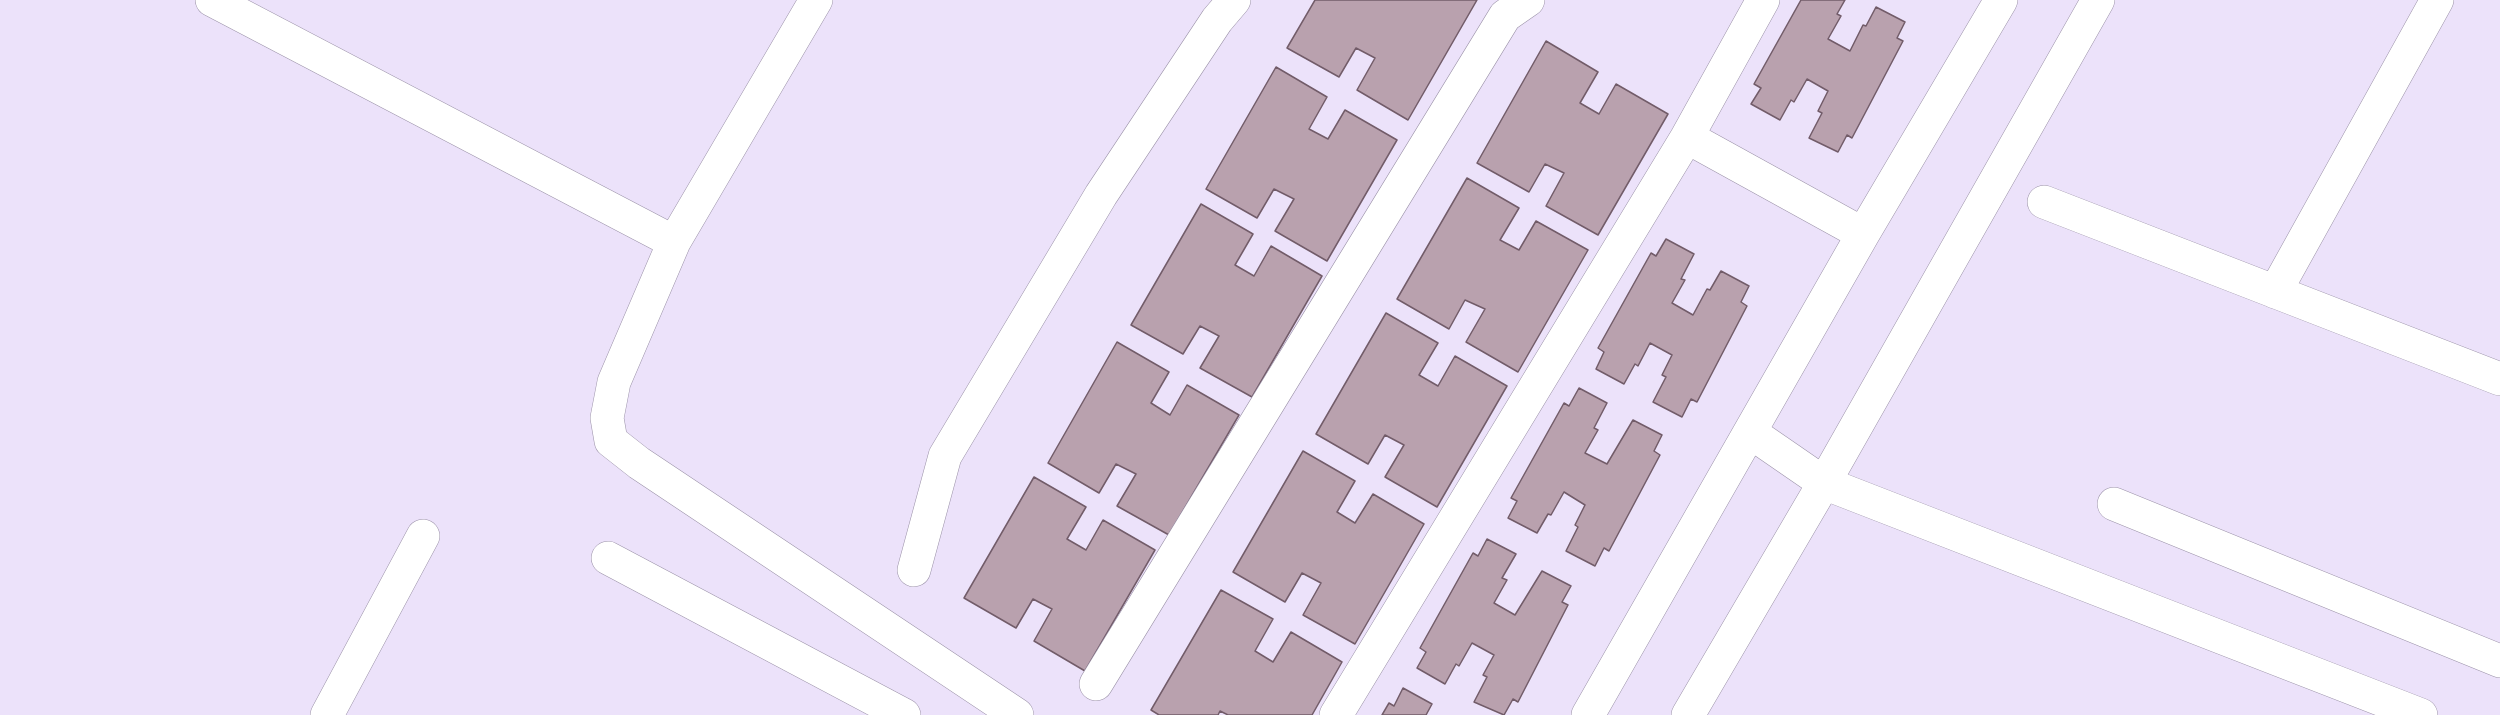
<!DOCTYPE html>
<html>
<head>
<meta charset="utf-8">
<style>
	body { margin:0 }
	canvas { display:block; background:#ece2fa }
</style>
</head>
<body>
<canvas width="2500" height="715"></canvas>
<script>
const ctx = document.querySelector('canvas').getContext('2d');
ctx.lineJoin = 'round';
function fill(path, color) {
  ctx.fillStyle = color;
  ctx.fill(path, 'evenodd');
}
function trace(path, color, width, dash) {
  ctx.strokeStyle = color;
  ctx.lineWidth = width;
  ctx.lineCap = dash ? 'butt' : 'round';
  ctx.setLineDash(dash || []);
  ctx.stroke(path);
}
const building = new Path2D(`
	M 1315,0 L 1477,0 L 1408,120 L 1357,90 L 1375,58 L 1356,48 L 1339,77 L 1287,48 Z
	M 1801,0 L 1845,0 L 1837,14 L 1841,16 L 1828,39 L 1850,51 L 1863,25 L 1866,26 L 1876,7 L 1905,22 L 1897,38 L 1903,41 L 1852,138 L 1847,135 L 1838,152 L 1809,138 L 1822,113 L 1818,111 L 1828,91 L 1807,79 L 1794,102 L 1791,100 L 1780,120 L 1751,104 L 1761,88 L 1754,84 Z
	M 1546,41 L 1598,72 L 1580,103 L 1599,114 L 1616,84 L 1668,114 L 1598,235 L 1546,206 L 1564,173 L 1545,164 L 1529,192 L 1477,163 Z
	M 1276,67 L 1327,97 L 1309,129 L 1328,139 L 1345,110 L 1397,140 L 1327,261 L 1275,231 L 1294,199 L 1274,189 L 1257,218 L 1206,189 Z
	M 1467,178 L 1519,208 L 1500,240 L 1519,250 L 1536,221 L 1588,250 L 1518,372 L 1466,342 L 1485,309 L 1465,300 L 1449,329 L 1397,299 Z
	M 1201,204 L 1253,234 L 1235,265 L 1254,276 L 1271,246 L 1322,276 L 1252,397 L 1200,368 L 1219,336 L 1200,326 L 1183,354 L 1131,325 Z
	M 1666,239 L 1694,254 L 1681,279 L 1685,280 L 1672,303 L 1693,315 L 1707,289 L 1710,290 L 1721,271 L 1749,286 L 1741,302 L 1747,306 L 1697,402 L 1691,399 L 1682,417 L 1653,402 L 1666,377 L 1662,375 L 1672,355 L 1650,343 L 1638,366 L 1635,364 L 1624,384 L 1596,369 L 1604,352 L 1598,348 L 1651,253 L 1656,256 Z
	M 1386,313 L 1438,343 L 1419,375 L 1438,386 L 1455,356 L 1507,386 L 1437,507 L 1385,477 L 1404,445 L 1385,435 L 1368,464 L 1316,434 Z
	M 1117,342 L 1169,372 L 1151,403 L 1170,415 L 1187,385 L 1239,415 L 1169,535 L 1117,506 L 1136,474 L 1116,464 L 1099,493 L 1048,463 Z
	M 1579,388 L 1607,403 L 1594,428 L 1598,430 L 1585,453 L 1607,464 L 1633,420 L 1662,435 L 1654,451 L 1660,455 L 1609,551 L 1604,548 L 1595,566 L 1566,551 L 1578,527 L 1575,525 L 1585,505 L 1564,492 L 1551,515 L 1548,514 L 1537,533 L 1508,518 L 1517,501 L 1511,498 L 1564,403 L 1569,406 Z
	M 1303,451 L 1355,481 L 1337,512 L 1355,523 L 1373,494 L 1424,524 L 1355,644 L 1303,615 L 1321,583 L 1302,573 L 1285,602 L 1233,572 Z
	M 1034,477 L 1086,507 L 1067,539 L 1086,550 L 1103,520 L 1155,550 L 1085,671 L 1034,641 L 1052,609 L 1033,599 L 1016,628 L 964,598 Z
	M 1487,539 L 1516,554 L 1502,578 L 1507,580 L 1494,603 L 1515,615 L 1542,571 L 1571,586 L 1562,602 L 1568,605 L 1518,702 L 1513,699 L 1504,715 L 1474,702 L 1487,677 L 1483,675 L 1494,655 L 1472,643 L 1459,666 L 1456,664 L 1445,684 L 1417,668 L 1426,652 L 1420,648 L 1473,553 L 1478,556 Z
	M 1221,590 L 1273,619 L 1255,651 L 1273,662 L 1291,632 L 1342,662 L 1312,715 L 1228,715 L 1220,711 L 1218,715 L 1159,715 L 1151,710 Z
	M 1403,688 L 1432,704 L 1426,715 L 1382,715 L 1389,703 L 1394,706 Z`);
const minor = new Path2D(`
	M 212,0 L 674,242
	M 816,0 L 674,242 L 614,382 L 607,418 L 611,441 L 639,463 L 1017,715
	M 1687,137 L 1863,234
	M 2044,202 L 2500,379
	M 2275,292 L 2437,0
	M 1750,432 L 1824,483 L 2421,715
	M 2114,504 L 2500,661
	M 608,558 L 904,715
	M 914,570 L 945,456 L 1101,195 L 1217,20 L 1234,0
	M 1096,684 L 1505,16 L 1528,0
	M 327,715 L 423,536
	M 1336,715 L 1687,137 L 1763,0
	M 1588,715 L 1863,234 L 2001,0
	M 1688,715 L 1824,483 L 2098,0`);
fill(building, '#b9a1ae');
trace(building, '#725c69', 1.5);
trace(minor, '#9c93a9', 34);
trace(minor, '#fff', 33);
</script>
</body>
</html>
